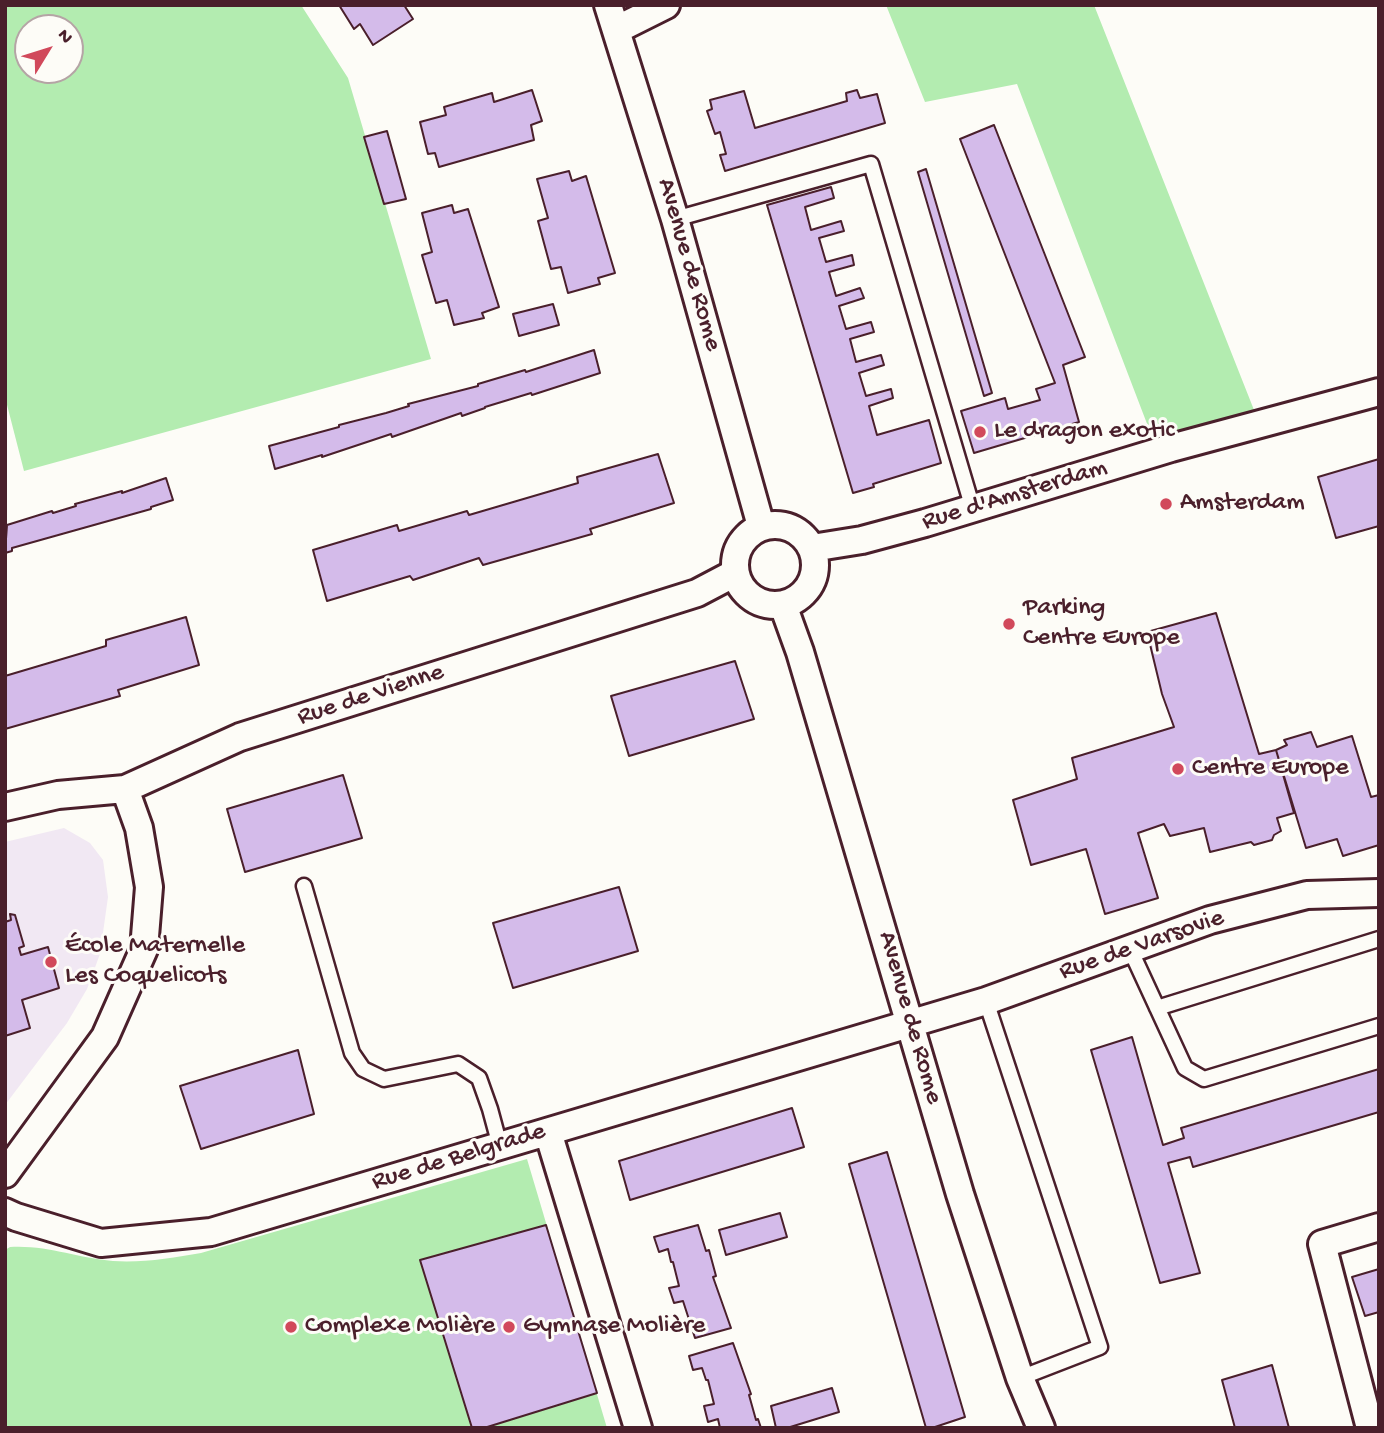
<!DOCTYPE html>
<html>
<head>
<meta charset="utf-8">
<style>
	body { margin:0 }
	#map { position:relative; width:1384px; height:1433px; overflow:hidden; background:#fdfcf7; font-family:"Gochi Hand",sans-serif }
	canvas { display:block }
	.frame { position:absolute; inset:0; border:7px solid #4a1f2b; pointer-events:none }
	.north { position:absolute; left:14px; top:14px; width:70px; height:70px; box-sizing:border-box; background:#fdfcf7; border:2px solid #b5a4a5; border-radius:50%; rotate:52deg; font-size:19px; font-weight:700; line-height:28px; text-align:center; color:#4a1f2b }
	.north::after { content:''; display:block; margin:auto; width:24px; height:32px; background:#d1495b; clip-path:polygon(50% 0,100% 100%,50% 72%,0 100%) }
</style>
</head>
<body>
<div id="map">
<canvas width="1384" height="1433"></canvas>
<div class="frame"></div>
<div class="north">N</div>
</div>
<script>
const ctx = document.querySelector('canvas').getContext('2d');
ctx.lineJoin = 'round';
function fill(path, color) {
  ctx.fillStyle = color;
  ctx.fill(path, 'evenodd');
}
function trace(path, color, width, dash) {
  ctx.strokeStyle = color;
  ctx.lineWidth = width;
  ctx.lineCap = dash ? 'butt' : 'round';
  ctx.setLineDash(dash || []);
  ctx.stroke(path);
}
function drawText(font, color, halo, rows, align = 'center') {
  ctx.font = font + ' "Gochi Hand",sans-serif';
  ctx.lineWidth = 6;
  ctx.setLineDash([]);
  ctx.textBaseline = 'middle';
  ctx.strokeStyle = halo;
  ctx.fillStyle = color;
  for (const [text, x, y, turn = 0] of rows) {
    ctx.save();
    ctx.translate(x, y);
    ctx.rotate((+turn || 0) * Math.PI / 180);
    ctx.textAlign = isNaN(turn) ? turn : align;
    if (halo) ctx.strokeText(text, 0, 0);
    ctx.fillText(text, 0, 0);
    ctx.restore();
  }
}
const built = new Path2D(`
	M 64,828 L 90,843 L 103,860 L 108,897 L 100,954 L 87,989 L 67,1023 L 5,1105 L 5,842 Z`);
const green = new Path2D(`
	M 5,5 L 301,5 L 348,78 L 431,359 L 24,471 L 5,397 ZM 70,28 L 70,70 L 28,70 L 28,28 Z
	M 886,5 L 1094,5 L 1254,410 L 1154,442 L 1017,84 L 925,102 Z
	M 527,1159 L 607,1428 L 5,1428 L 5,1250 L 10,1247 C 49,1245 76,1258 113,1261 C 142,1263 173,1258 201,1253 Z`);
const building = new Path2D(`
	M 339,5 L 404,5 L 413,19 L 373,45 L 360,24 L 354,29 Z
	M 532,90 L 542,121 L 531,125 L 534,140 L 439,167 L 435,153 L 428,154 L 420,122 L 446,115 L 444,107 L 492,93 L 494,102 Z
	M 857,90 L 860,98 L 877,94 L 885,123 L 725,171 L 720,155 L 726,154 L 720,132 L 715,134 L 707,111 L 712,109 L 710,100 L 744,91 L 755,128 L 847,101 L 846,93 Z
	M 994,125 L 1085,357 L 1063,365 L 1079,422 L 974,453 L 961,411 L 1005,398 L 1008,409 L 1040,400 L 1036,389 L 1055,383 L 960,139 Z
	M 387,131 L 406,199 L 384,204 L 364,137 Z
	M 926,169 L 992,393 L 984,396 L 918,172 Z
	M 569,171 L 572,181 L 586,176 L 615,273 L 598,278 L 600,284 L 568,293 L 561,267 L 551,269 L 538,221 L 548,218 L 537,179 Z
	M 831,187 L 834,198 L 805,207 L 811,230 L 841,221 L 844,231 L 819,238 L 826,262 L 852,255 L 854,265 L 829,272 L 836,296 L 860,288 L 864,298 L 839,306 L 846,329 L 871,322 L 874,332 L 850,339 L 856,362 L 881,355 L 884,365 L 859,373 L 866,396 L 891,389 L 893,398 L 869,406 L 877,435 L 929,420 L 941,463 L 873,484 L 874,487 L 853,493 L 767,205 Z
	M 452,205 L 454,213 L 468,209 L 499,307 L 482,313 L 484,318 L 454,325 L 447,300 L 436,303 L 422,255 L 432,252 L 422,213 Z
	M 553,304 L 559,325 L 519,336 L 513,314 Z
	M 594,350 L 600,373 L 532,395 L 531,393 L 485,407 L 485,408 L 462,416 L 461,413 L 392,437 L 391,434 L 322,457 L 322,455 L 275,469 L 269,446 L 339,427 L 339,425 L 386,413 L 409,406 L 408,404 L 478,386 L 478,384 L 525,370 L 526,372 Z
	M 658,454 L 674,503 L 590,529 L 592,534 L 483,565 L 479,558 L 413,580 L 410,576 L 327,601 L 313,550 L 397,525 L 399,531 L 467,511 L 469,515 L 578,483 L 577,477 Z
	M 1379,459 L 1379,526 L 1336,538 L 1318,477 Z
	M 166,478 L 173,500 L 151,507 L 151,509 L 12,548 L 12,551 L 5,553 L 7,525 L 52,511 L 53,513 L 76,506 L 75,504 L 122,491 L 122,493 Z
	M 1216,613 L 1259,754 L 1276,750 L 1294,813 L 1277,818 L 1281,831 L 1274,835 L 1272,840 L 1254,845 L 1251,842 L 1210,852 L 1204,828 L 1170,836 L 1164,824 L 1138,833 L 1158,898 L 1105,914 L 1086,849 L 1031,865 L 1013,800 L 1077,779 L 1072,758 L 1174,727 L 1162,694 L 1147,632 Z
	M 186,617 L 199,665 L 118,690 L 120,696 L 5,729 L 5,676 L 106,646 L 106,640 Z
	M 735,661 L 754,719 L 629,756 L 611,696 Z
	M 1311,732 L 1317,747 L 1352,736 L 1371,797 L 1379,795 L 1379,845 L 1343,856 L 1337,839 L 1306,848 L 1276,750 L 1287,745 L 1284,740 Z
	M 343,775 L 362,838 L 245,872 L 227,809 Z
	M 619,887 L 638,951 L 513,988 L 493,923 Z
	M 10,914 L 15,915 L 24,946 L 19,948 L 21,955 L 48,947 L 59,988 L 22,1000 L 30,1028 L 5,1036 L 5,922 L 11,920 Z
	M 1132,1037 L 1163,1145 L 1184,1138 L 1181,1128 L 1379,1069 L 1379,1112 L 1193,1167 L 1190,1157 L 1168,1163 L 1200,1273 L 1160,1283 L 1091,1050 Z
	M 298,1050 L 314,1114 L 201,1149 L 180,1086 Z
	M 792,1108 L 804,1147 L 630,1200 L 619,1161 Z
	M 887,1152 L 965,1417 L 932,1428 L 926,1428 L 849,1164 Z
	M 780,1213 L 787,1237 L 726,1255 L 719,1230 Z
	M 546,1225 L 597,1393 L 484,1428 L 472,1428 L 420,1260 Z
	M 698,1225 L 706,1251 L 709,1250 L 716,1276 L 713,1277 L 731,1328 L 695,1338 L 683,1301 L 674,1303 L 669,1288 L 679,1286 L 673,1262 L 671,1262 L 668,1249 L 659,1252 L 654,1237 Z
	M 1379,1269 L 1379,1312 L 1365,1316 L 1352,1277 Z
	M 733,1343 L 751,1394 L 749,1395 L 756,1420 L 758,1419 L 761,1428 L 720,1428 L 718,1419 L 708,1422 L 704,1406 L 714,1404 L 708,1380 L 706,1380 L 702,1368 L 693,1370 L 689,1356 Z
	M 1272,1365 L 1289,1428 L 1235,1428 L 1222,1380 Z
	M 832,1388 L 839,1412 L 787,1428 L 776,1428 L 771,1406 Z`);
const service = new Path2D(`
	M 675,219 L 871,164 L 973,509
	M 304,886 L 352,1053 L 363,1069 L 384,1079 L 458,1064 L 479,1078 L 490,1109 L 500,1146
	M 1130,949 L 1185,1068 L 1204,1079 L 1379,1026
	M 986,1001 L 1100,1347 L 1020,1378
	M 1157,1008 L 1379,939`);
const minor = new Path2D(`
	M 608,5 L 675,219 L 761,526
	M 616,30 L 666,5
	M735 565a40 40 0 1 1 80 0a40 40 0 1 1-80 0Z
	M 812,548 L 862,540 L 925,523 L 1171,448 L 1379,392
	M 783,605 L 800,652 L 960,1194 L 1020,1378 L 1041,1428
	M 5,807 L 58,795 L 125,789 L 240,737 L 697,593 L 735,573
	M 548,1132 L 638,1428
	M 5,1174 L 105,1037 L 144,949 L 149,887 L 139,828 L 125,789
	M 5,1212 L 16,1217 L 101,1243 L 211,1232 L 986,1001 L 1210,920 L 1307,895 L 1379,893
	M 1370,1428 L 1322,1244 L 1379,1227`);
const markers = [
	[980,432,7,"#d1495b"],
	[1166,504,7,"#d1495b"],
	[1009,624,7,"#d1495b"],
	[1178,769,7,"#d1495b"],
	[51,962,7,"#d1495b"],
	[291,1327,7,"#d1495b"],
	[509,1327,7,"#d1495b"]
];
const streetNames = [
	["Avenue de Rome",688,265,74],
	["Rue d'Amsterdam",1015,496,-17],
	["Rue de Vienne",371,696,-18],
	["Rue de Varsovie",1142,946,-19],
	["Avenue de Rome",909,1018,74],
	["Rue de Belgrade",459,1158,-17]
];
const poiNames = [
	["Le dragon exotic",994,432],
	["Amsterdam",1180,504],
	["Parking",1023,609],
	["Centre Europe",1023,639],
	["Centre Europe",1192,769],
	["École Maternelle",65,947],
	["Les Coquelicots",65,977],
	["Complexe Molière",305,1327],
	["Gymnase Molière",523,1327]
];
fill(built, '#f1e8f3');
fill(green, '#b3ecb0');
fill(building, '#d4bbea');
trace(building, '#4a1f2b', 2);
trace(service, '#4a1f2b', 19);
trace(minor, '#4a1f2b', 32);
trace(service, '#fdfcf7', 14);
trace(minor, '#fdfcf7', 26);
for (const [x, y, r, color] of markers) {
  const dot = new Path2D();
  dot.arc(x, y, r, 0, 2 * Math.PI);
  ctx.fillStyle = color;
  ctx.fill(dot);
  trace(dot, '#fdfcf7', 2.5);
}
drawText('26px', '#4a1f2b', '#fdfcf7', streetNames);
drawText('26px', '#4a1f2b', '#fdfcf7', poiNames, 'left');
</script>
</body>
</html>
